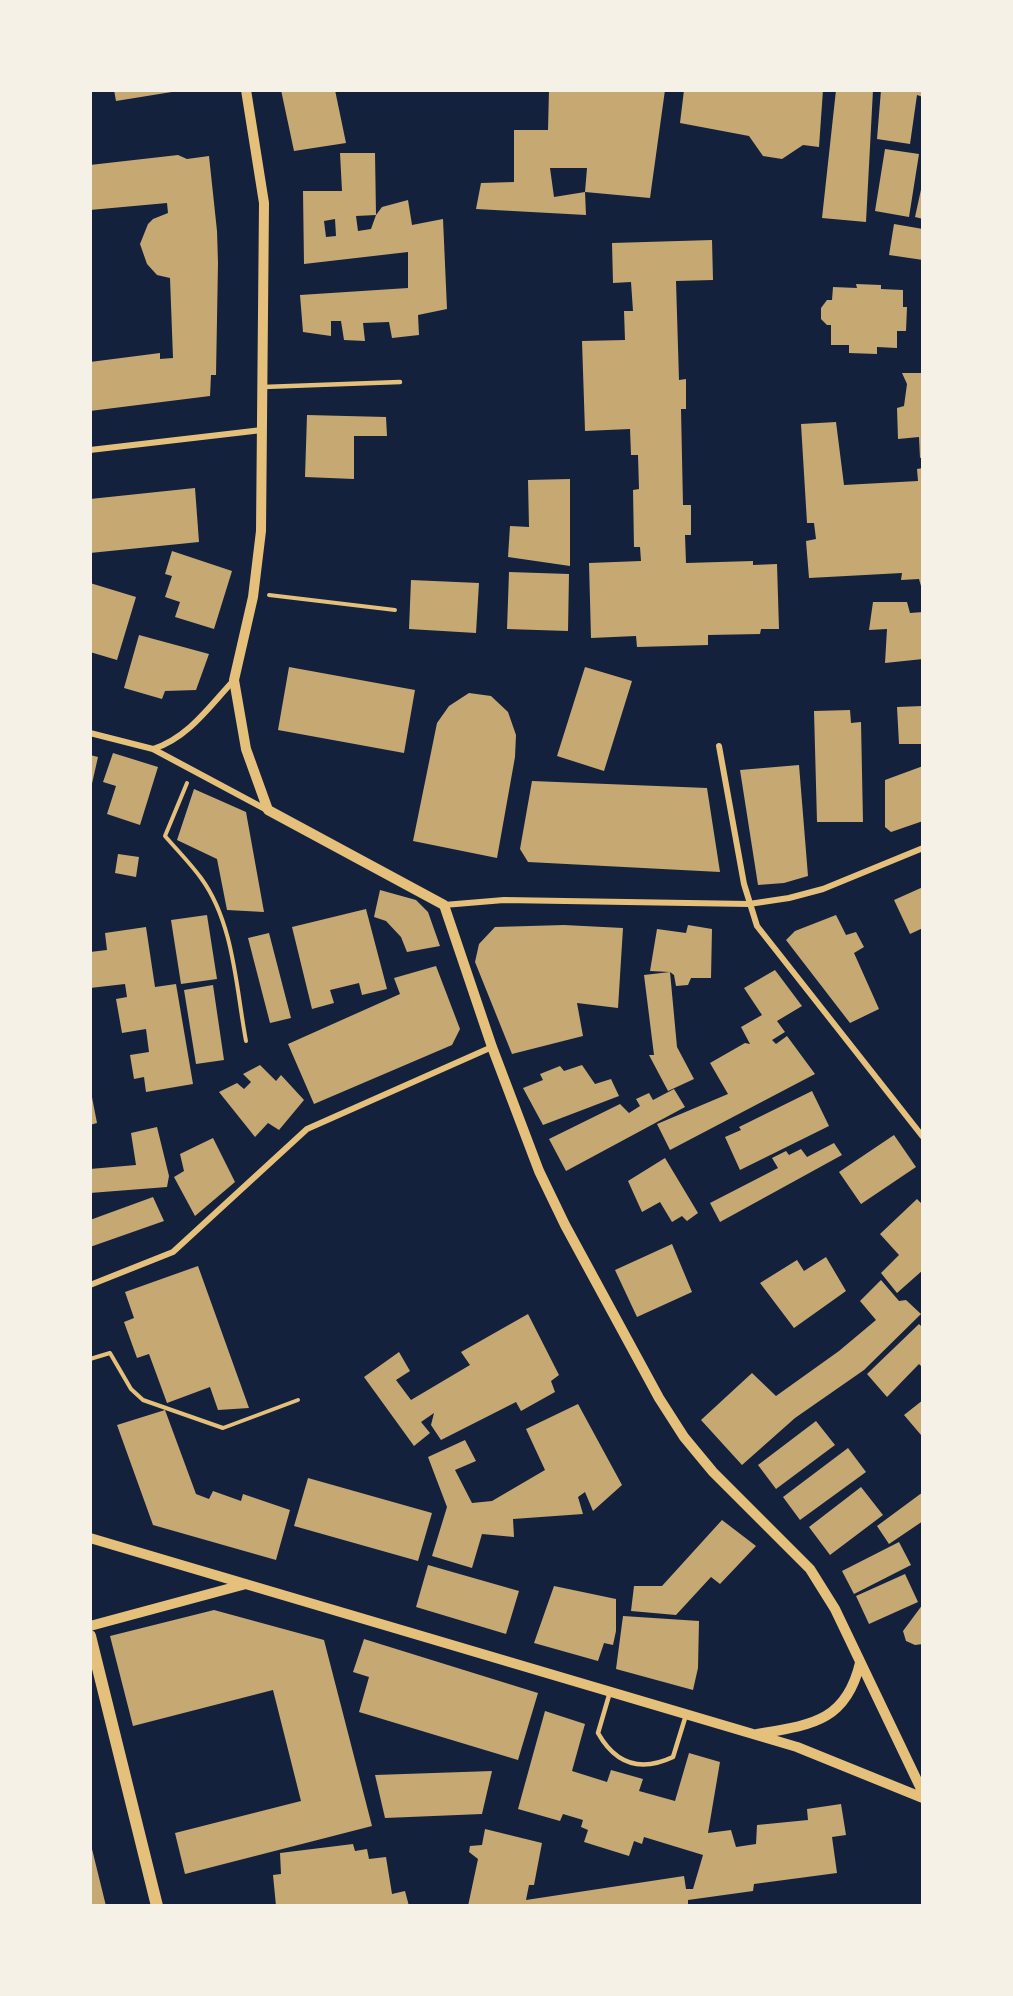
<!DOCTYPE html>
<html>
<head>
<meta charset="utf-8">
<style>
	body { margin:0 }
	#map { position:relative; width:1013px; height:1996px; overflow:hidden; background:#14213d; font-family:Montserrat,sans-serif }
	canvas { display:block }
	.frame { position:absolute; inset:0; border:92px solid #f6f1e7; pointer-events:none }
</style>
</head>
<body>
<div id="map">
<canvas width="1013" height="1996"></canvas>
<div class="frame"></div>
</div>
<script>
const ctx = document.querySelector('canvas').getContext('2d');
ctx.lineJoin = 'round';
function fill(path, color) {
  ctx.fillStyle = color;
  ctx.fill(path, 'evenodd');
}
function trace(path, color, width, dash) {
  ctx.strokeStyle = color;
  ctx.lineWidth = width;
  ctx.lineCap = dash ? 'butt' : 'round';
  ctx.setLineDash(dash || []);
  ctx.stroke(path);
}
const building = new Path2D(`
	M 114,90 L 178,90 L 178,91 L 116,101 Z
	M 281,90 L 335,90 L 346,143 L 294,151 Z
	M 549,90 L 665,90 L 650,198 L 585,192 L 587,168 L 550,168 L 554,197 L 585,192 L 586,215 L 476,209 L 481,183 L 514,182 L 514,130 L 548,130 Z
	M 684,90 L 823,90 L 819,147 L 803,145 L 782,159 L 763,156 L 749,136 L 680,123 Z
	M 836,90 L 873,90 L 866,222 L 822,218 Z
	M 881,90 L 923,90 L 923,97 L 917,95 L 910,144 L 877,139 Z
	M 885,149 L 919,154 L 909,217 L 875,211 Z
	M 340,153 L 375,153 L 376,215 L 382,207 L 408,200 L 412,225 L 443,219 L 447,309 L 418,315 L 419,335 L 392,338 L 389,322 L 363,323 L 365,341 L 344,340 L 341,321 L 331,321 L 331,336 L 303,332 L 300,295 L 408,288 L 408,252 L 304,264 L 303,191 L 342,191 ZM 376,215 L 371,229 L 358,231 L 356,216 ZM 335,219 L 336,236 L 326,237 L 324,221 Z
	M 178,155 L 187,159 L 209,156 L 217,231 L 218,263 L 216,375 L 211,375 L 210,396 L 90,411 L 90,362 L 160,353 L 160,359 L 173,358 L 170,278 L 157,275 L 147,264 L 140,244 L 148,224 L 153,219 L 168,213 L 167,203 L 90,210 L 90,165 Z
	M 922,185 L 923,185 L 923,219 L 915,217 Z
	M 894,224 L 923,229 L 923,260 L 889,255 Z
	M 712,240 L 713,280 L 676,281 L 679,380 L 686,379 L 686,409 L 681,409 L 683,505 L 691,505 L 691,535 L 685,535 L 686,563 L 753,561 L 753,565 L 777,564 L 779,629 L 761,629 L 760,634 L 708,635 L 708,645 L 637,647 L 636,636 L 591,638 L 589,563 L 641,561 L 640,547 L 634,547 L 633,490 L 639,489 L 638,455 L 631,455 L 630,429 L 585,431 L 582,341 L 625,340 L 624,311 L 633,311 L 631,282 L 613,283 L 612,243 Z
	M 856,284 L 881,285 L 881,289 L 903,290 L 903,307 L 907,307 L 906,331 L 897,331 L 897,348 L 877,347 L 877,354 L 849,353 L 849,345 L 831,345 L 831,325 L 827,325 L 821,319 L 821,308 L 827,300 L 832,300 L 833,287 L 857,288 Z
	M 902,373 L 923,373 L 923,457 L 920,458 L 919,437 L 898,439 L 897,408 L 904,406 L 907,384 Z
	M 307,415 L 386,417 L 387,436 L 354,436 L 354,479 L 305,477 Z
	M 836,422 L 844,485 L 918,481 L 917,469 L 923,468 L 923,593 L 919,579 L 901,580 L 902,573 L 809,578 L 806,541 L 816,539 L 814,523 L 807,523 L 801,424 Z
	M 570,479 L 570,566 L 508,557 L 510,526 L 529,527 L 528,480 Z
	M 195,488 L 199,542 L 90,553 L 90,499 Z
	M 172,551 L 232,571 L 214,629 L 175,617 L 180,602 L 165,597 L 172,576 L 165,574 Z
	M 509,572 L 569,574 L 568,631 L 507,629 Z
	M 411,580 L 479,583 L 476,633 L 409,629 Z
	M 90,583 L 136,597 L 117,660 L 90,652 Z
	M 873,602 L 907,602 L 910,613 L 923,612 L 923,659 L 885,663 L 887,629 L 869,630 Z
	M 139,635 L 209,654 L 196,690 L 165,691 L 162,699 L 124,688 Z
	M 289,667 L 415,690 L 404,753 L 278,730 Z
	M 585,667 L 632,681 L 604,771 L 557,756 Z
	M 469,693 L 491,696 L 508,712 L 516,735 L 515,757 L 497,858 L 413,841 L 437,723 L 449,706 Z
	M 923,706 L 923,744 L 899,744 L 897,707 Z
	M 850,710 L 851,723 L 861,722 L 863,822 L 817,822 L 814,711 Z
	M 113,753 L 158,767 L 140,825 L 107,814 L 116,786 L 103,782 Z
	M 90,755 L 98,757 L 91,788 L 90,788 Z
	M 799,765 L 808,876 L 784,883 L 758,885 L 740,770 Z
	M 923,766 L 923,821 L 891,832 L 885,827 L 885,780 Z
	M 532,781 L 707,788 L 720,872 L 528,862 L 520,849 Z
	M 194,789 L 246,812 L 264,912 L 227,910 L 217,859 L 177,840 Z
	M 118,854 L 139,857 L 136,877 L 115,873 Z
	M 923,887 L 923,928 L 910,934 L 894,900 Z
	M 380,890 L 416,900 L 428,912 L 440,946 L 407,952 L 401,937 L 386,921 L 374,917 Z
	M 366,909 L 387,989 L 362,995 L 359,983 L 330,990 L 334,1003 L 312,1009 L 292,927 Z
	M 207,915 L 217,979 L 181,984 L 171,920 Z
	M 836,915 L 846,935 L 856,932 L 864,947 L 854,953 L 879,1009 L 850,1023 L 786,940 L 795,931 Z
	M 564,925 L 623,928 L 618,1008 L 577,1003 L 583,1036 L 512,1054 L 475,962 L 479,944 L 495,927 Z
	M 688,925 L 712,929 L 711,978 L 691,978 L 688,985 L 676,986 L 674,975 L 670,972 L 650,971 L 657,929 L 686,933 Z
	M 146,927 L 155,987 L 176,984 L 193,1084 L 146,1092 L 144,1077 L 134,1079 L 130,1055 L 149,1052 L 146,1029 L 122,1033 L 116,999 L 127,997 L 125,984 L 90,988 L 90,952 L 107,950 L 105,933 Z
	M 269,933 L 291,1018 L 270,1023 L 248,938 Z
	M 436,966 L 460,1029 L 452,1045 L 314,1104 L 288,1044 L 400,994 L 394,978 Z
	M 775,970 L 802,1006 L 777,1021 L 785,1032 L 772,1040 L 776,1044 L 787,1036 L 815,1074 L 670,1150 L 657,1124 L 728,1094 L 710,1063 L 745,1043 L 750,1044 L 741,1027 L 762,1015 L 744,988 Z
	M 670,972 L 677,1047 L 694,1079 L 668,1091 L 649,1055 L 654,1055 L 644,975 Z
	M 213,985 L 224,1060 L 196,1064 L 184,990 Z
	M 260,1065 L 276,1081 L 281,1075 L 304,1100 L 279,1130 L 268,1123 L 255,1137 L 219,1092 L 237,1083 L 244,1089 L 251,1082 L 243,1074 Z
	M 582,1065 L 595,1084 L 611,1079 L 619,1096 L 543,1125 L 523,1088 L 543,1080 L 540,1074 L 560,1066 L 564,1071 Z
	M 90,1087 L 97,1123 L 90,1125 Z
	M 674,1089 L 685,1107 L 566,1171 L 549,1139 L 620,1104 L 629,1113 L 640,1106 L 636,1099 L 649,1093 L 653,1100 Z
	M 812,1091 L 829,1126 L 740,1170 L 725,1137 L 741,1130 L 739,1127 Z
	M 157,1127 L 169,1176 L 167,1187 L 90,1193 L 90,1169 L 136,1165 L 131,1133 Z
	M 894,1135 L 916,1167 L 861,1204 L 839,1172 Z
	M 213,1138 L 235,1182 L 195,1216 L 174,1177 L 184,1171 L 180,1154 Z
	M 834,1143 L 842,1155 L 720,1222 L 710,1203 L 778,1168 L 772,1158 L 786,1151 L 789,1155 L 801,1149 L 807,1157 Z
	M 665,1158 L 698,1213 L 687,1221 L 682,1216 L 672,1222 L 660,1202 L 642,1212 L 628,1181 Z
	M 153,1197 L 164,1221 L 90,1247 L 90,1220 Z
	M 917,1199 L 923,1205 L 923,1270 L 897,1293 L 881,1273 L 899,1255 L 880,1234 Z
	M 672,1244 L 692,1292 L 637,1317 L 615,1270 Z
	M 826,1257 L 846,1291 L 794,1328 L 760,1283 L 797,1260 L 804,1271 Z
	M 198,1266 L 249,1408 L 218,1410 L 210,1387 L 167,1403 L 149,1354 L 137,1358 L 124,1322 L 134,1318 L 125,1292 Z
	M 881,1280 L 899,1301 L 906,1300 L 921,1314 L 864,1370 L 795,1418 L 742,1465 L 701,1420 L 752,1373 L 776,1396 L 839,1351 L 876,1320 L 860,1301 Z
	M 528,1314 L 559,1375 L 551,1381 L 555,1392 L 521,1411 L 516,1402 L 441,1440 L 431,1425 L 434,1413 L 421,1422 L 430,1433 L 414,1446 L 364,1377 L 399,1352 L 410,1371 L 396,1380 L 411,1400 L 470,1365 L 461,1352 Z
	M 919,1324 L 923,1328 L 923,1368 L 919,1364 L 887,1397 L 867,1374 Z
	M 923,1400 L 923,1434 L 921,1435 L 904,1415 Z
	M 578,1404 L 622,1485 L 593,1511 L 585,1492 L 578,1497 L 583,1514 L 513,1519 L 514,1537 L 482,1534 L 472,1568 L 432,1556 L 447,1507 L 428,1457 L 465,1440 L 476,1461 L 455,1470 L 472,1503 L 492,1501 L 545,1470 L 526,1429 Z
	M 165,1410 L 196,1494 L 209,1499 L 213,1491 L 241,1501 L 243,1494 L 290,1510 L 276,1560 L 153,1525 L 117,1425 Z
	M 816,1421 L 835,1445 L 776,1489 L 758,1465 Z
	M 848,1448 L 866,1472 L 800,1520 L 783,1497 Z
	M 308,1478 L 432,1513 L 418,1561 L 294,1526 Z
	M 861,1487 L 883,1515 L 830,1555 L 809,1527 Z
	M 923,1492 L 923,1521 L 889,1544 L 877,1526 Z
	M 722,1520 L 756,1546 L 720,1584 L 711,1577 L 676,1615 L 631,1611 L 634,1586 L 662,1586 Z
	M 899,1542 L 911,1565 L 854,1594 L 842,1571 Z
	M 428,1565 L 519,1591 L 506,1634 L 416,1607 Z
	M 905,1574 L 918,1602 L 869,1624 L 856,1596 Z
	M 554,1586 L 616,1599 L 616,1631 L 613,1645 L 604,1643 L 598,1661 L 534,1643 Z
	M 923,1604 L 923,1644 L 915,1645 L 906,1641 L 903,1631 Z
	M 214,1610 L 324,1640 L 372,1826 L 185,1874 L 175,1833 L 301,1801 L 273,1690 L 133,1726 L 110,1636 Z
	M 623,1616 L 699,1621 L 698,1668 L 693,1690 L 616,1669 Z
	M 364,1639 L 538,1693 L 518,1760 L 359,1712 L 369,1677 L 353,1672 Z
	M 545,1711 L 585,1724 L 572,1771 L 607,1782 L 611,1770 L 643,1779 L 639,1791 L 675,1801 L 689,1753 L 720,1762 L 708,1833 L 731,1830 L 736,1847 L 756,1844 L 757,1825 L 808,1820 L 807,1809 L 841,1804 L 846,1835 L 832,1837 L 837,1873 L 754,1884 L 753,1891 L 688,1900 L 688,1906 L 468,1906 L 478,1859 L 469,1852 L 470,1846 L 482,1845 L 485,1829 L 542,1843 L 534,1885 L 529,1885 L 526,1900 L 684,1876 L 686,1889 L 693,1889 L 703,1855 L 644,1837 L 642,1844 L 634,1841 L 629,1856 L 584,1842 L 588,1830 L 581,1827 L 583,1820 L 563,1814 L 560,1821 L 518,1809 Z
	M 492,1771 L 482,1814 L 385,1818 L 375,1775 Z
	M 353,1844 L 355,1851 L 367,1849 L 369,1859 L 386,1857 L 392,1894 L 405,1891 L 409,1906 L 276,1906 L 273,1875 L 281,1874 L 280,1853 Z
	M 91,1845 L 106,1906 L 90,1906 Z`);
const path = new Path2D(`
	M 269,595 L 395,610
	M 187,783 L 165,836 C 177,850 190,863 201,878 C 234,923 236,988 246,1041
	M 90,1359 L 110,1353 L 131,1389 L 143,1400 L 223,1428 L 298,1400`);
const service = new Path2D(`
	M 263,387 L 400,382
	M 610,1692 L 598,1733 C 616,1765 641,1772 673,1757 L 686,1715`);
const minor = new Path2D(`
	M 90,450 L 262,430
	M 90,733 L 153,749 L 267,810
	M 719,746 L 744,884 L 757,926 L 923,1137
	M 153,749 C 188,738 210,706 234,680
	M 444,905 L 504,900 L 749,904 L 789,898 L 823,889 L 923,848
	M 90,1285 L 173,1252 L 307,1129 L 492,1047`);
const tertiary = new Path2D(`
	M 246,90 L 264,203 L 261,531 L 253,597 L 234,680 L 246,749 L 268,810 L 444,905 L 492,1047 L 539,1171 L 565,1225 L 659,1398 L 684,1437 L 713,1472 L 810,1569 L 835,1609 L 923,1793
	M 90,1538 L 797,1747 L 923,1798
	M 90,1626 L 246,1584
	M 757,1734 C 811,1725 846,1722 860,1663`);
const secondary = new Path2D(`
	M 90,1636 L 157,1906`);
fill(building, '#c6a872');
trace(path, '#e5c07b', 4);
trace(service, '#e5c07b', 4.5);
trace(minor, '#e5c07b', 6);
trace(tertiary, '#e5c07b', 10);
trace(secondary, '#e5c07b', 12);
</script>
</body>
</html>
